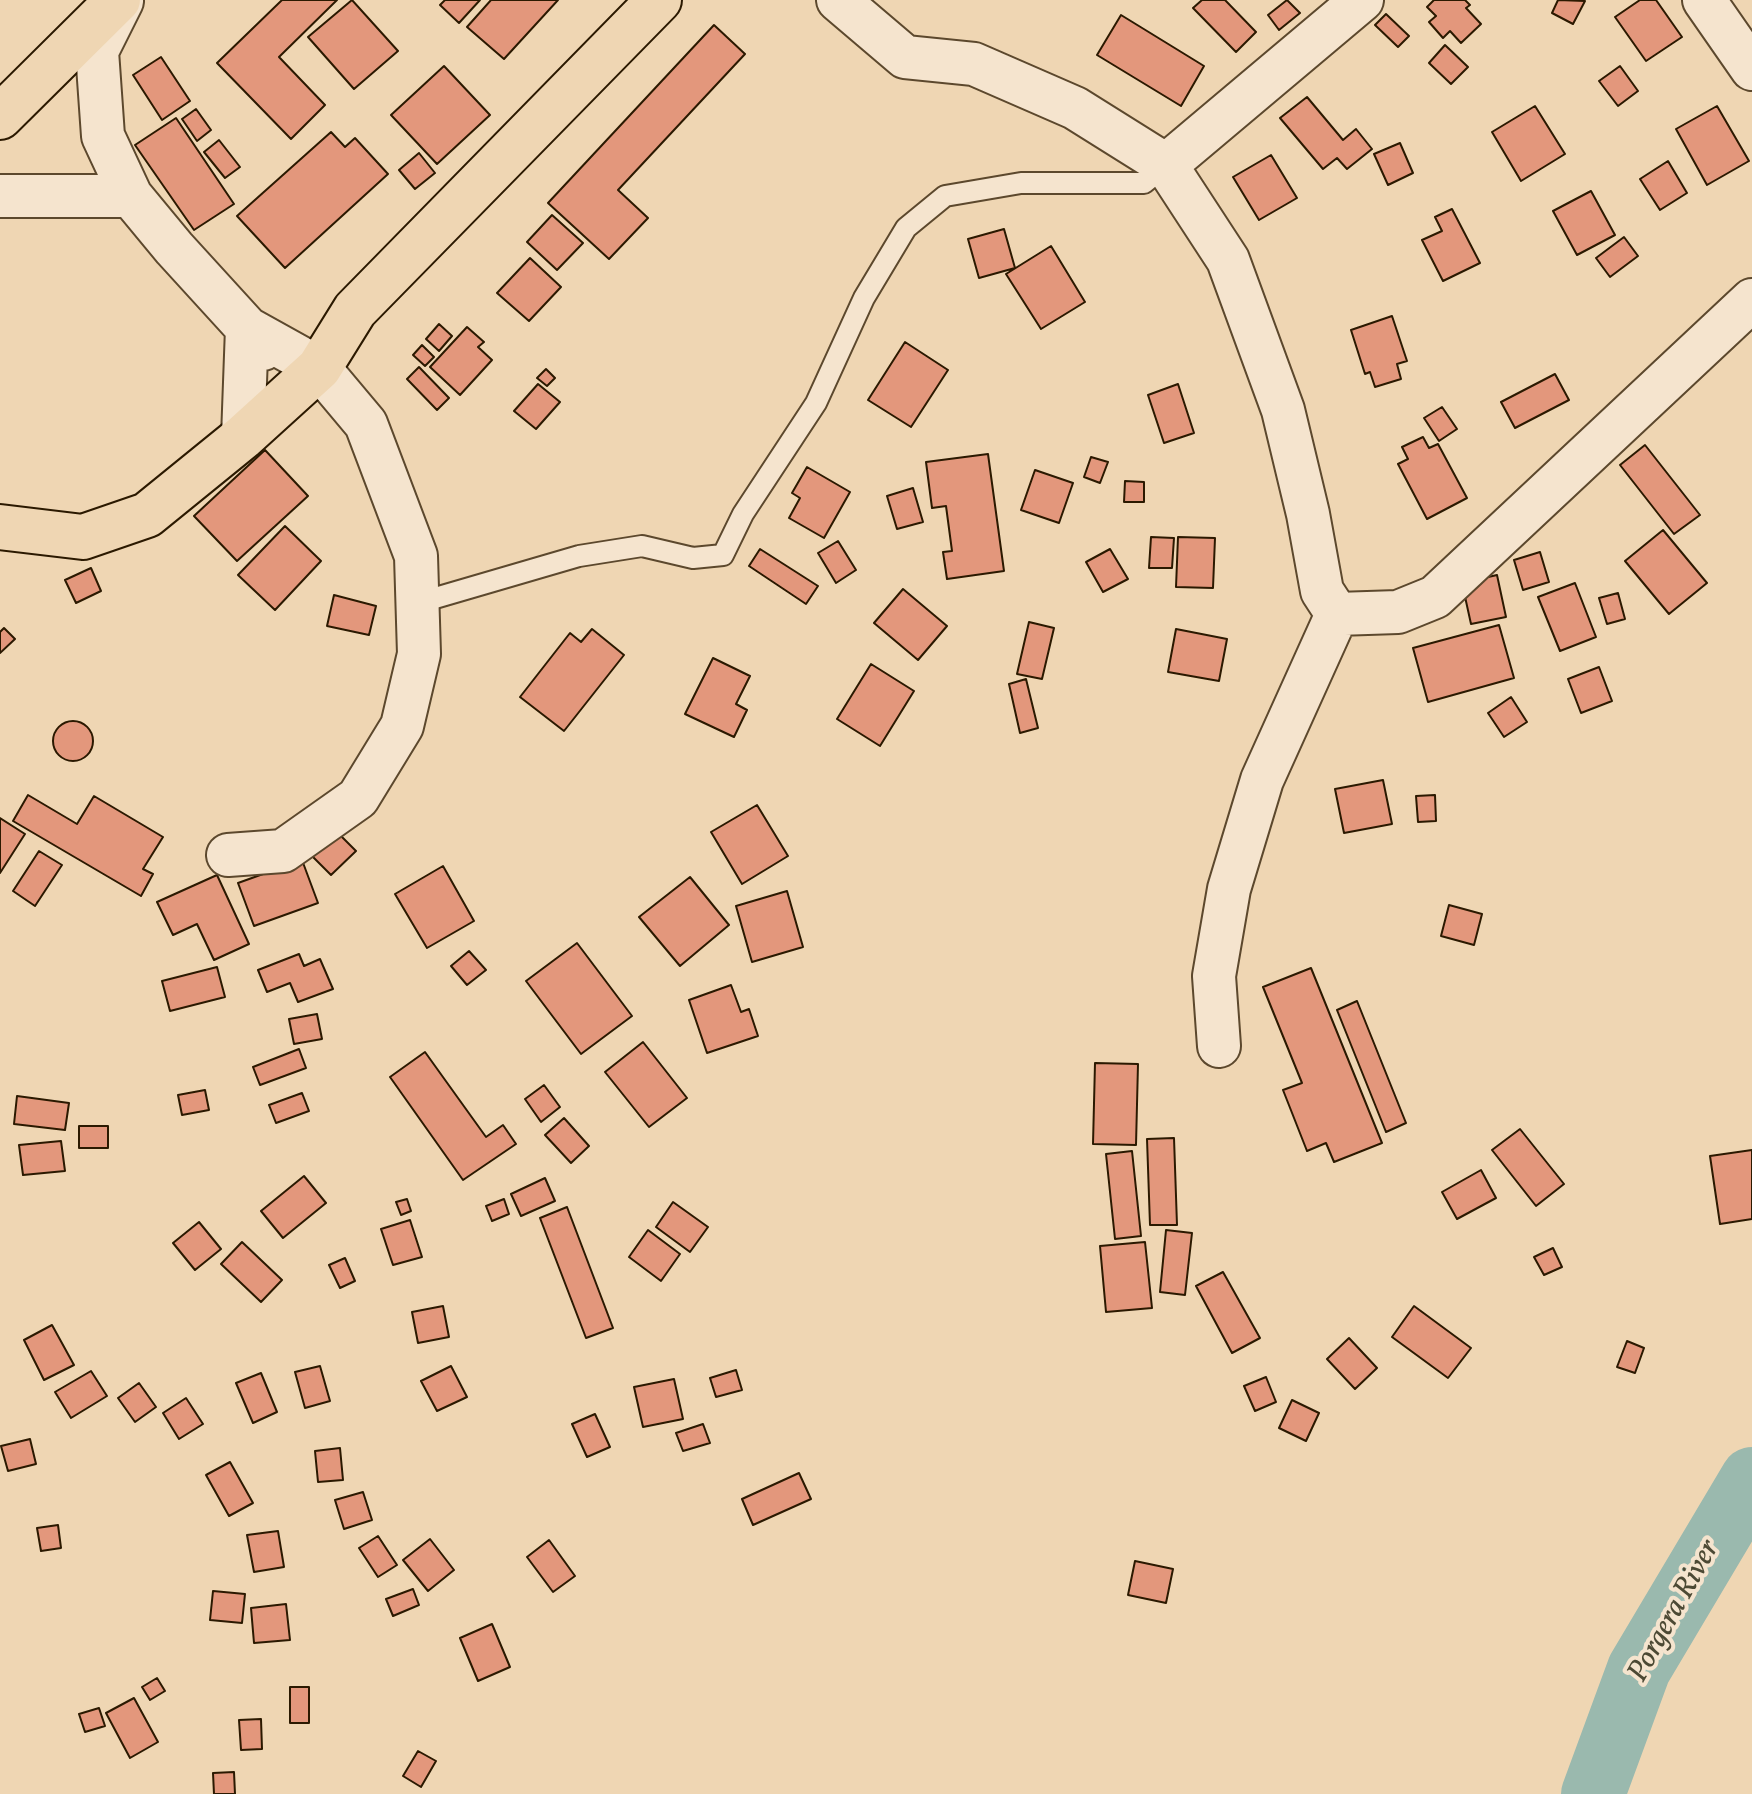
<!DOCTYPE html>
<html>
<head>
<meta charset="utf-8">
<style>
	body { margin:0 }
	canvas { display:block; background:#efd6b3 }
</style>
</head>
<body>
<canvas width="1752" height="1794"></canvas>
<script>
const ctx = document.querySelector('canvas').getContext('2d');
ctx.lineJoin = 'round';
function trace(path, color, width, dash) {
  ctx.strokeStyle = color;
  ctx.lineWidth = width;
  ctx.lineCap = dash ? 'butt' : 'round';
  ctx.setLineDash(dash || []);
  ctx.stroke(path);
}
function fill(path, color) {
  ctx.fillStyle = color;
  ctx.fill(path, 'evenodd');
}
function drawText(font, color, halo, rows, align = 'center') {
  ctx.font = font + ' Vollkorn,serif';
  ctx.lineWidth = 8;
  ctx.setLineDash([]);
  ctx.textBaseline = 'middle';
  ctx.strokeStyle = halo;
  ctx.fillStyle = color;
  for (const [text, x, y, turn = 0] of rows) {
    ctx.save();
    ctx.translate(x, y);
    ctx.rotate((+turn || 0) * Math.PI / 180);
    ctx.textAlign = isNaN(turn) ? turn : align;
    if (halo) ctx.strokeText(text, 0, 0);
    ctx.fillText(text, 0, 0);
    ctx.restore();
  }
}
const river = new Path2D(`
	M 1593,1794 L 1639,1669 L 1752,1479`);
const building = new Path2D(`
	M 282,0 L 337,0 L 279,57 L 325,105 L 291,139 L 217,63 Z
	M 352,0 L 398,51 L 354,89 L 308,37 Z
	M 445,0 L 480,0 L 459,23 L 440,5 Z
	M 491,0 L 558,0 L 504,59 L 467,27 Z
	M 1202,0 L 1225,0 L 1256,32 L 1236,52 L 1193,8 Z
	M 1287,0 L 1300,13 L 1279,30 L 1268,15 Z
	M 1434,0 L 1465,0 L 1470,5 L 1466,8 L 1481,24 L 1461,43 L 1450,31 L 1443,38 L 1429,22 L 1436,16 L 1427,7 Z
	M 1558,0 L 1585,1 L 1573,24 L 1552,13 Z
	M 1640,0 L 1656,0 L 1682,37 L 1646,61 L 1615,17 Z
	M 1386,14 L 1409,36 L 1398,47 L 1375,25 Z
	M 1121,15 L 1204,66 L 1181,106 L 1097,55 Z
	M 714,25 L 745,54 L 618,190 L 648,218 L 609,259 L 548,203 Z
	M 1445,45 L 1468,67 L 1451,84 L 1429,63 Z
	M 161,57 L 190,101 L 162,120 L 133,75 Z
	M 444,66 L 490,115 L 437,164 L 391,115 Z
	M 1620,66 L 1638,91 L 1618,106 L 1599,81 Z
	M 1307,97 L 1343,140 L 1356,129 L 1372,149 L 1347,169 L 1337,158 L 1323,169 L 1280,118 Z
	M 1535,106 L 1565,154 L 1521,181 L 1492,132 Z
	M 1717,106 L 1749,161 L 1707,185 L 1676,129 Z
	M 196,109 L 211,130 L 197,141 L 182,119 Z
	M 176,118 L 234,204 L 194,230 L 135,145 Z
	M 331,132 L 345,147 L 355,138 L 388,174 L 285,268 L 237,216 Z
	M 219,140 L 240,167 L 225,178 L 204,152 Z
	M 1400,143 L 1413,173 L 1388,185 L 1374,154 Z
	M 419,153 L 435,173 L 415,189 L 399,170 Z
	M 1271,155 L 1297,198 L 1259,220 L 1233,177 Z
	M 1668,161 L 1687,193 L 1660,210 L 1640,179 Z
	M 1591,191 L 1615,235 L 1577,255 L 1553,211 Z
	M 1452,209 L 1480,263 L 1443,281 L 1422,240 L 1442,231 L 1435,217 Z
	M 552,215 L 583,243 L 557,270 L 527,242 Z
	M 1004,229 L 1015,268 L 979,278 L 968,239 Z
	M 1624,237 L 1638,256 L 1610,277 L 1596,258 Z
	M 1051,246 L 1085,302 L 1041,329 L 1006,274 Z
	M 530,258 L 561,287 L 529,321 L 497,293 Z
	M 1392,316 L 1407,361 L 1397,364 L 1401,379 L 1375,387 L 1370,372 L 1365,374 L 1351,330 Z
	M 439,324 L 452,336 L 439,351 L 426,339 Z
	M 467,327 L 484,342 L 478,347 L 492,360 L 460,395 L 430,367 Z
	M 905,342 L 948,370 L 911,427 L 868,400 Z
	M 422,345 L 434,357 L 425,366 L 413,355 Z
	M 419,367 L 449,398 L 437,410 L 407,379 Z
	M 546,369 L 555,378 L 547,386 L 537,378 Z
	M 1555,374 L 1569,400 L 1515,428 L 1501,402 Z
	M 538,384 L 560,402 L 536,429 L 514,411 Z
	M 1178,384 L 1194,433 L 1164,443 L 1148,395 Z
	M 1442,407 L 1457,429 L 1439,441 L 1424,418 Z
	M 1423,437 L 1429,448 L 1438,444 L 1467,498 L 1427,519 L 1398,464 L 1408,459 L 1402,447 Z
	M 1645,445 L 1700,515 L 1674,534 L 1620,465 Z
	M 265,450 L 308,496 L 237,561 L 194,516 Z
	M 988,454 L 1004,571 L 947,579 L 943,552 L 952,551 L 946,506 L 932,508 L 926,462 Z
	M 1091,457 L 1108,462 L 1100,483 L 1084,477 Z
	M 807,467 L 850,492 L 824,538 L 789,518 L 800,498 L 792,493 Z
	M 1035,470 L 1073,483 L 1059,523 L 1021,510 Z
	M 1125,481 L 1144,482 L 1144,502 L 1124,502 Z
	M 913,488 L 923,522 L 897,529 L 887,496 Z
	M 285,526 L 321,561 L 275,610 L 238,575 Z
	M 1663,530 L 1707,583 L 1669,614 L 1625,561 Z
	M 1151,537 L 1174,538 L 1172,568 L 1149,568 Z
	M 1178,537 L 1215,538 L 1213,588 L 1176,587 Z
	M 838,541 L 856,570 L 836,583 L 818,553 Z
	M 760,549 L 818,586 L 806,604 L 749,566 Z
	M 1110,549 L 1128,579 L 1103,592 L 1086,562 Z
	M 1540,552 L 1549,582 L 1523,590 L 1514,560 Z
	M 91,568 L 101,591 L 76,603 L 65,580 Z
	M 1497,575 L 1506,617 L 1471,624 L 1462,583 Z
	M 1575,583 L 1596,637 L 1560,651 L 1538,597 Z
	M 903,589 L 947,626 L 918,660 L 874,623 Z
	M 1618,593 L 1625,619 L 1607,624 L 1599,598 Z
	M 334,595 L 376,606 L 369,635 L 327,626 Z
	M 1029,622 L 1054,628 L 1042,679 L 1017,674 Z
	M 1499,625 L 1514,678 L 1428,702 L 1413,648 Z
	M 4,628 L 15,639 L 0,653 L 0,632 Z
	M 592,629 L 624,655 L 564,731 L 520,697 L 570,633 L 581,642 Z
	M 1176,629 L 1227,639 L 1219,681 L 1168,672 Z
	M 713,658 L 750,676 L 736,704 L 747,710 L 734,737 L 685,714 Z
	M 871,664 L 914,691 L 880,746 L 837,719 Z
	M 1599,667 L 1612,701 L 1581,713 L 1568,679 Z
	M 1026,679 L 1038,728 L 1020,733 L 1009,684 Z
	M 1511,697 L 1527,722 L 1504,737 L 1488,713 Z
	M53 741a20 20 0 1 1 40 0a20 20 0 1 1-40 0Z
	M 1383,780 L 1392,824 L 1344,833 L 1335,789 Z
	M 28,795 L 77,824 L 94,796 L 163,837 L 143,869 L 153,874 L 141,896 L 13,821 Z
	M 1435,795 L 1436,821 L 1418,822 L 1416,796 Z
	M 757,805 L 788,856 L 742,884 L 711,832 Z
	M 0,818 L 25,834 L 0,873 Z
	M 332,827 L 356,851 L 331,875 L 307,851 Z
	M 39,851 L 62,865 L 35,906 L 13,891 Z
	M 302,860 L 318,903 L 254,926 L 238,883 Z
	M 443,866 L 474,921 L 427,948 L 395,894 Z
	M 217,875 L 249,944 L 214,960 L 197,924 L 173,935 L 157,902 Z
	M 690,877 L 729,925 L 680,966 L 639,917 Z
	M 787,891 L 803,947 L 752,962 L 736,906 Z
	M 1449,905 L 1482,914 L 1474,945 L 1441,936 Z
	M 577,943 L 632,1016 L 581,1054 L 526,981 Z
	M 469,951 L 486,970 L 467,985 L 451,966 Z
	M 299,954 L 304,966 L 320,959 L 333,989 L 298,1002 L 290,983 L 267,992 L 258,970 Z
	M 217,967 L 225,997 L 170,1011 L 162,981 Z
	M 1311,968 L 1382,1143 L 1334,1162 L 1326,1143 L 1307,1151 L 1283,1090 L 1302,1083 L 1263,987 Z
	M 731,985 L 741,1012 L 749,1009 L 758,1036 L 707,1053 L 689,1000 Z
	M 1357,1001 L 1406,1123 L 1386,1132 L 1337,1010 Z
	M 317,1014 L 322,1039 L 294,1044 L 289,1019 Z
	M 643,1042 L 687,1098 L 649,1127 L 605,1072 Z
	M 299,1049 L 306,1068 L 260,1085 L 253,1067 Z
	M 425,1052 L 486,1137 L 503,1125 L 516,1144 L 463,1180 L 390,1077 Z
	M 1095,1063 L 1138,1064 L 1136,1145 L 1093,1144 Z
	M 544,1085 L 560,1107 L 541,1122 L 525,1099 Z
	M 205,1090 L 209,1110 L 182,1115 L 178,1095 Z
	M 302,1093 L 309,1111 L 276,1123 L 269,1105 Z
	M 17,1096 L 69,1103 L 65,1130 L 14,1124 Z
	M 564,1118 L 589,1146 L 571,1163 L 545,1135 Z
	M 79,1126 L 108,1126 L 108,1148 L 79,1148 Z
	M 1520,1129 L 1564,1184 L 1536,1206 L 1492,1150 Z
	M 1174,1138 L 1177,1225 L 1150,1225 L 1147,1139 Z
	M 61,1141 L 65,1171 L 23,1175 L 19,1145 Z
	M 1752,1150 L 1752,1219 L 1720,1224 L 1710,1156 Z
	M 1132,1151 L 1141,1236 L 1115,1239 L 1106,1154 Z
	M 1481,1170 L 1496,1198 L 1457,1219 L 1442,1192 Z
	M 304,1176 L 326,1203 L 283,1238 L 261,1211 Z
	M 545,1178 L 555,1201 L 521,1216 L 511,1194 Z
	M 407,1199 L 411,1211 L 401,1215 L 396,1202 Z
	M 504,1199 L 509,1214 L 492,1221 L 486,1206 Z
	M 673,1202 L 708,1227 L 690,1252 L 656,1227 Z
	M 567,1207 L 613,1328 L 586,1338 L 540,1218 Z
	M 410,1220 L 422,1257 L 393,1265 L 381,1229 Z
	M 199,1222 L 221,1249 L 195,1270 L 173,1243 Z
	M 648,1230 L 680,1254 L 661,1281 L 629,1257 Z
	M 1166,1230 L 1192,1233 L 1185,1295 L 1160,1292 Z
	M 242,1242 L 282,1280 L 261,1302 L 221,1264 Z
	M 1145,1242 L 1152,1308 L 1106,1312 L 1100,1246 Z
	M 1553,1248 L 1562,1267 L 1544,1275 L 1534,1257 Z
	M 345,1258 L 355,1281 L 340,1288 L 329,1265 Z
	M 1223,1272 L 1260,1338 L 1232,1353 L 1196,1286 Z
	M 443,1306 L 449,1337 L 418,1343 L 412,1312 Z
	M 1414,1306 L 1471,1348 L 1448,1378 L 1392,1337 Z
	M 52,1325 L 74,1365 L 44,1380 L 24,1340 Z
	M 1349,1338 L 1377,1368 L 1355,1389 L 1327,1359 Z
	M 1627,1341 L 1644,1348 L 1635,1373 L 1617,1367 Z
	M 320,1366 L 330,1401 L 305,1408 L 295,1372 Z
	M 451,1366 L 467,1397 L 437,1411 L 421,1381 Z
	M 736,1370 L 742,1390 L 716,1397 L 710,1378 Z
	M 91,1371 L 107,1396 L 71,1418 L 55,1392 Z
	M 261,1373 L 277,1412 L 253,1423 L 236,1383 Z
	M 1266,1377 L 1276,1402 L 1255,1411 L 1244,1386 Z
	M 674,1379 L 683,1419 L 643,1427 L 634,1387 Z
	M 139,1383 L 156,1407 L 135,1422 L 118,1398 Z
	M 186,1398 L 203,1424 L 179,1439 L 163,1413 Z
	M 1292,1400 L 1319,1413 L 1306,1441 L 1279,1428 Z
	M 595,1414 L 610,1447 L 587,1457 L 572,1424 Z
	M 703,1424 L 710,1443 L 683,1451 L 676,1433 Z
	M 30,1439 L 36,1464 L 8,1471 L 1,1446 Z
	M 340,1448 L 343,1480 L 318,1482 L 315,1451 Z
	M 230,1462 L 253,1503 L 229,1516 L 206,1475 Z
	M 799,1473 L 811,1499 L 753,1525 L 742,1499 Z
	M 363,1492 L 372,1520 L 344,1529 L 335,1500 Z
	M 58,1525 L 61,1548 L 41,1551 L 37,1528 Z
	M 278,1531 L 284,1567 L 254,1572 L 247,1535 Z
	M 378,1536 L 397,1565 L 378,1577 L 359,1548 Z
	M 430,1539 L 454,1570 L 428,1591 L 403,1560 Z
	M 549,1540 L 575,1576 L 553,1592 L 527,1557 Z
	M 1135,1561 L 1173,1569 L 1166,1603 L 1128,1595 Z
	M 413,1589 L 419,1605 L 393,1616 L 386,1599 Z
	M 213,1591 L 245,1594 L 242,1623 L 210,1620 Z
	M 286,1604 L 290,1640 L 254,1643 L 251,1608 Z
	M 492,1624 L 510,1667 L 478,1681 L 460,1638 Z
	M 157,1678 L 165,1691 L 150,1700 L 142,1687 Z
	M 290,1687 L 309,1687 L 309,1723 L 290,1723 Z
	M 134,1698 L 158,1742 L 130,1758 L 106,1713 Z
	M 99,1708 L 105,1726 L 85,1732 L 79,1714 Z
	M 261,1719 L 262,1749 L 241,1750 L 239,1720 Z
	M 418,1751 L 436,1761 L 421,1787 L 403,1776 Z
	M 234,1772 L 235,1794 L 214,1794 L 213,1773 Z`);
const service = new Path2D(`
	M 418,603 L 579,556 L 642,546 L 693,558 L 723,555 L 743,514 L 816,403 L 864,298 L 906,228 L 945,196 L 1021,183 L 1144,183 L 1166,165`);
const minor = new Path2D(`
	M 838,0 L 905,57 L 974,64 L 1075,108 L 1166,165 L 1228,260 L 1283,410 L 1308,514 L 1322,591 L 1337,614 L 1398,612 L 1435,597 L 1752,300
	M 1704,0 L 1752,69
	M 122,1 L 97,51 L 103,136 L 131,196 L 174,248 L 247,328 L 263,349
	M 1166,165 L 1362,0
	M 0,196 L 131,196
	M 228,855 L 283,851 L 358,798 L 402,726 L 419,654 L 416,556 L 366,424 L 319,368 L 247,328 L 243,437
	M 1219,1046 L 1214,976 L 1229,889 L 1262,780 L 1337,614`);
const primary = new Path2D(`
	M 0,117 L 118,0
	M 0,527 L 83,537 L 147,515 L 243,437 L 319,368 L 355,310 L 659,0`);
const waterNames = [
	["Porgera River",1676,1612,-61]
];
trace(river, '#9ab9ae', 64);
fill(building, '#e3977c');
trace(building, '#2b1900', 2);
trace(service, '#5c482d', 24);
trace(minor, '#5c482d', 46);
trace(primary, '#2b1900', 48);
trace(service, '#f5e4ce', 20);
trace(minor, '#f5e4ce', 42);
trace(primary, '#efd6b3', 44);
drawText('italic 30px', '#4c4934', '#f5e4ce', waterNames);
</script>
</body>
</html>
